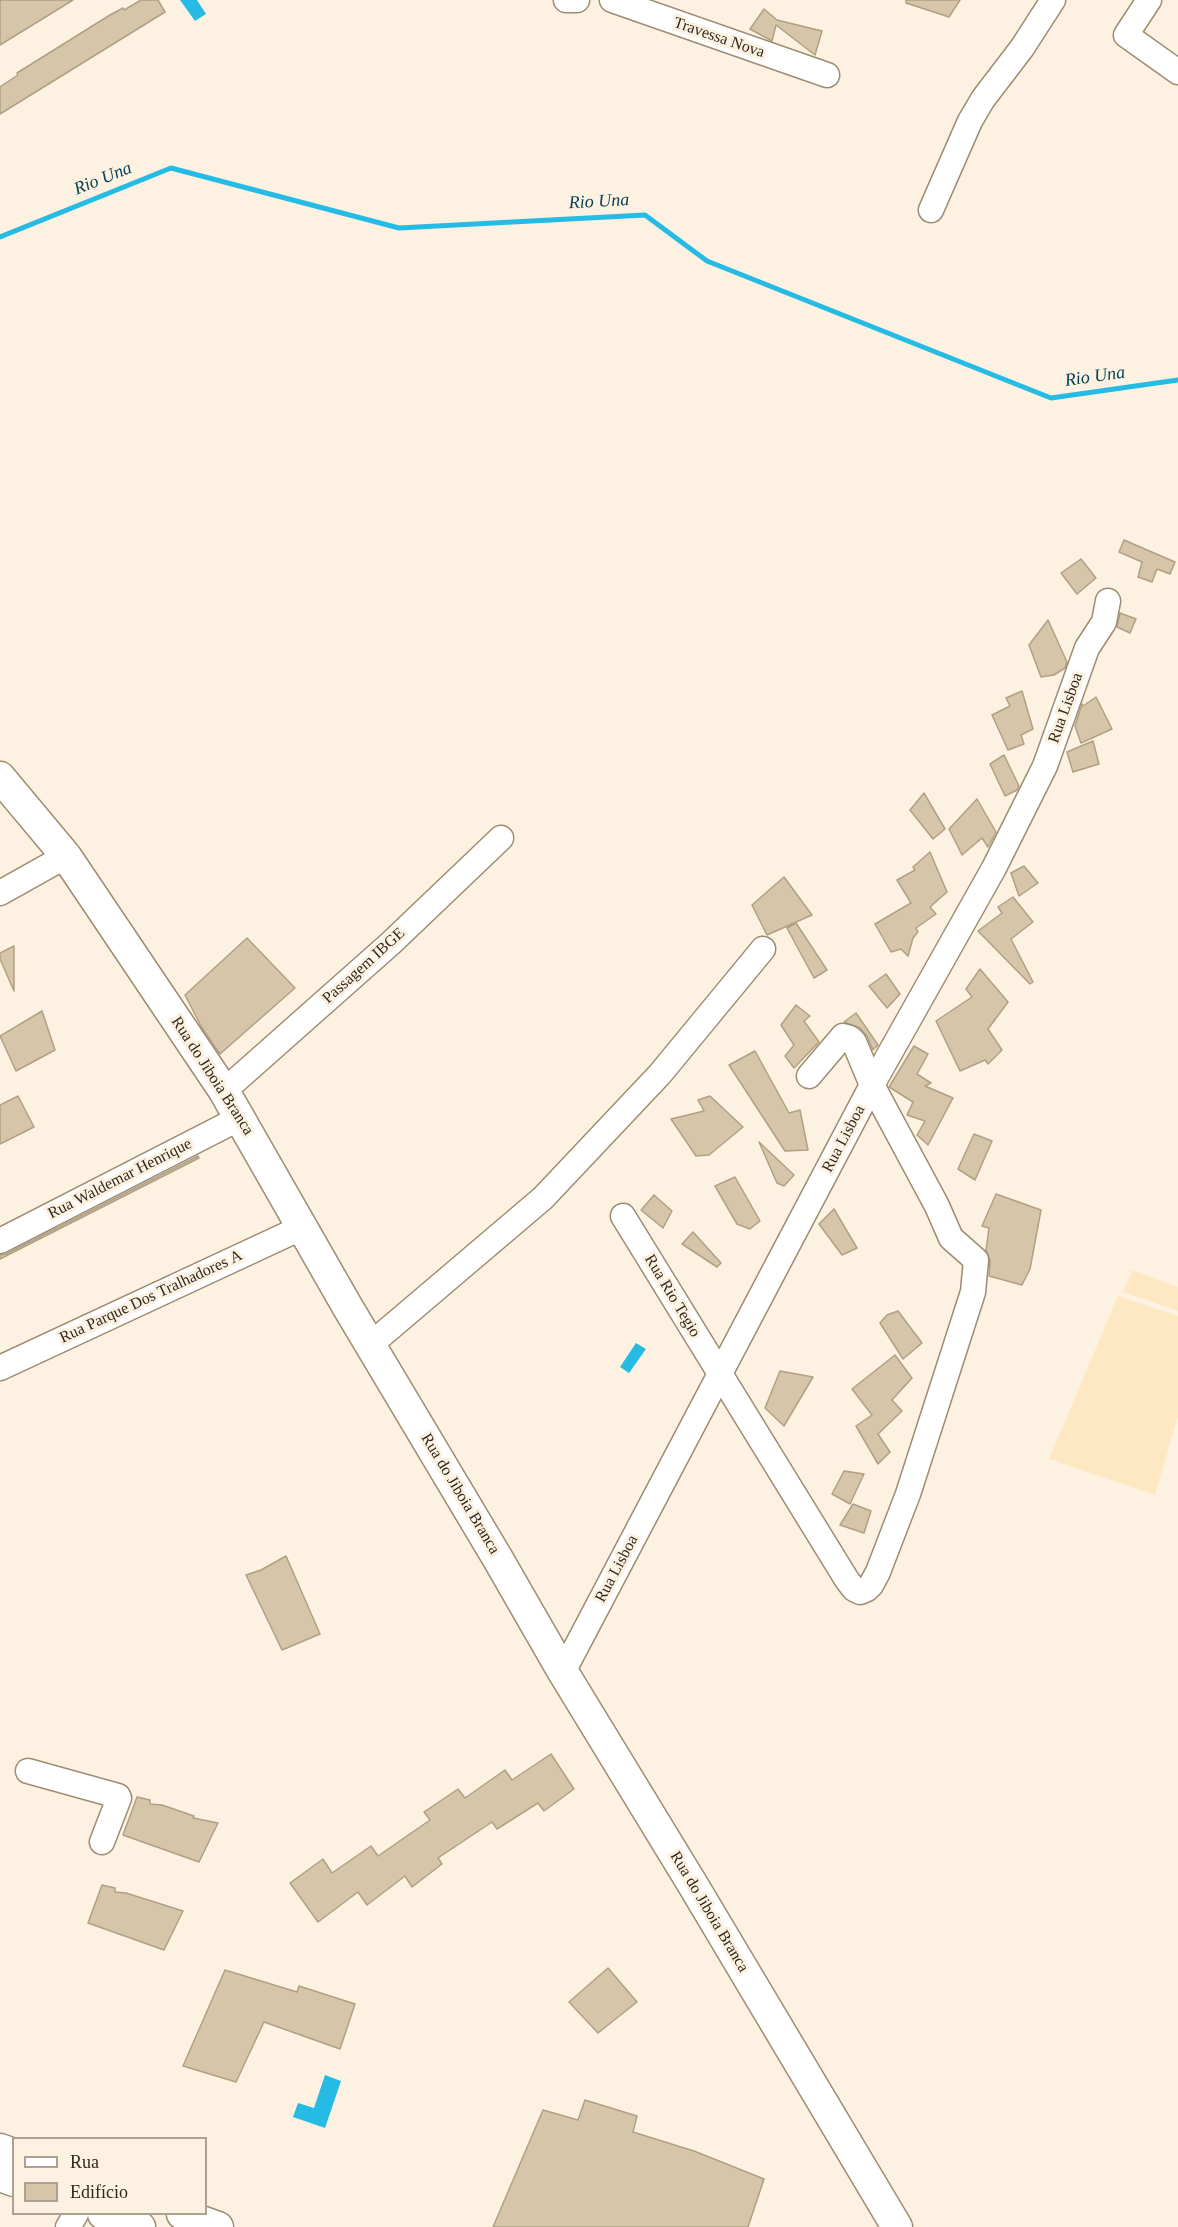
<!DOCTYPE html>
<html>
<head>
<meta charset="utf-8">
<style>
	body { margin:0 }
	#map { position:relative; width:1178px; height:2227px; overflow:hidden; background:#fdf2e1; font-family:Georgia,serif }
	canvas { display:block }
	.legend { position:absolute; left:12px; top:2137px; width:195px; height:78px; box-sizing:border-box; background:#fdf2e1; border:2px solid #aba293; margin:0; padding:8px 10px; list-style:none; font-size:18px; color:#30291e }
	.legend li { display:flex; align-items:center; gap:12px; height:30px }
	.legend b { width:30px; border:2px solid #aba293 }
</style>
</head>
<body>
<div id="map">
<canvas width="1178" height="2227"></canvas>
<ul class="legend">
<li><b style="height:8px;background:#fff"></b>Rua</li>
<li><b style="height:16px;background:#d6c5a8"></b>Edifício</li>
</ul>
</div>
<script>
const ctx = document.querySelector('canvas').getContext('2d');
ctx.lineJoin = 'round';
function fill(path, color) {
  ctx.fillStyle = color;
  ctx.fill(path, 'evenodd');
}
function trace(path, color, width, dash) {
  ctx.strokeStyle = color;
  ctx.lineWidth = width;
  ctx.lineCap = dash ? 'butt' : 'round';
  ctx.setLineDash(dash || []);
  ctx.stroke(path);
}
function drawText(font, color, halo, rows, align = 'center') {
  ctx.font = font + ' Georgia,serif';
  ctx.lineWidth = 6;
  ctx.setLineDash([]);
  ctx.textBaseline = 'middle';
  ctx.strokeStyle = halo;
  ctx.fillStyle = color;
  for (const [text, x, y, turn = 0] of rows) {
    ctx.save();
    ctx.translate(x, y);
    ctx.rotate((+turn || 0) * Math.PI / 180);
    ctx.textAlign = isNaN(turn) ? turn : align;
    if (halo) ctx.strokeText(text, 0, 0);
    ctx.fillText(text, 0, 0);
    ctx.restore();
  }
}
const built = new Path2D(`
	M 1132,1270 L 1178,1287 L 1178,1311 L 1123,1292 Z
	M 1118,1296 L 1178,1316 L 1178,1417 L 1155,1495 L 1049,1459 Z`);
const water = new Path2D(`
	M 180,0 L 197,0 L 206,14 L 195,21 Z
	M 636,1343 L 646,1349 L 629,1373 L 620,1367 Z
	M 325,2075 L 341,2081 L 325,2128 L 293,2117 L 298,2103 L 314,2108 Z`);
const stream = new Path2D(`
	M 0,237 L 171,168 L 399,228 L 645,215 L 707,261 L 1051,398 L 1178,380`);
const building = new Path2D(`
	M 0,0 L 73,0 L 0,45 Z
	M 141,0 L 158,0 L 165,12 L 0,114 L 0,87 L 18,75 L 17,73 L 110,15 L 123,8 L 124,10 Z
	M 906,0 L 960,0 L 949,17 L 906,3 Z
	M 764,9 L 777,20 L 822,31 L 815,55 L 776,25 L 772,41 L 750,29 Z
	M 1124,540 L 1175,562 L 1170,574 L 1157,569 L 1152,582 L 1138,577 L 1142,562 L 1119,552 Z
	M 1081,559 L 1096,578 L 1077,594 L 1061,573 Z
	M 1120,613 L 1136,619 L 1130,633 L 1117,627 Z
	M 1048,620 L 1067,662 L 1065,668 L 1054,675 L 1041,677 L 1029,645 Z
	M 1022,691 L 1033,729 L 1021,735 L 1024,744 L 1008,750 L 992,715 L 1010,706 L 1006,698 Z
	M 1096,697 L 1112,729 L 1081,743 L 1075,726 L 1082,704 L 1083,706 Z
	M 1093,741 L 1099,764 L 1073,772 L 1067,752 Z
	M 1004,755 L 1019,786 L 1017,790 L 1005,796 L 990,764 Z
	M 924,793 L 945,829 L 933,839 L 910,810 Z
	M 977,799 L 996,832 L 988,847 L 982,838 L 962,855 L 949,829 Z
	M 930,852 L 947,892 L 930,907 L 936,914 L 916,928 L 918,932 L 913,938 L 908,956 L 901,949 L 891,952 L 875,924 L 911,903 L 897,880 L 915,870 L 913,867 Z
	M 1024,866 L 1038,883 L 1019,896 L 1011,873 Z
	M 784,877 L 812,915 L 767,935 L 752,905 Z
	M 1013,897 L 1033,922 L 1011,939 L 1033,982 L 1030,984 L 978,931 L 1002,913 L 998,907 Z
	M 796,923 L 827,970 L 814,978 L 787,928 Z
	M 247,938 L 295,988 L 220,1054 L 202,1028 L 185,995 Z
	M 14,946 L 14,991 L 0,959 L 0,953 Z
	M 980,969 L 1008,1002 L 988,1029 L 1002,1050 L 988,1064 L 985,1060 L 960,1071 L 936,1021 L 972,997 L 966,989 Z
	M 886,974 L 900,994 L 887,1008 L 869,986 Z
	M 796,1005 L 810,1016 L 804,1021 L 819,1042 L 794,1068 L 785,1056 L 794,1045 L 781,1025 Z
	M 42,1011 L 55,1050 L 16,1071 L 0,1036 Z
	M 856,1013 L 878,1045 L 873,1050 L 867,1036 L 860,1028 L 844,1022 Z
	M 914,1046 L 928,1054 L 917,1074 L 931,1083 L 925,1086 L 953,1098 L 928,1145 L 917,1135 L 925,1121 L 907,1115 L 913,1102 L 889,1087 Z
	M 755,1051 L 789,1113 L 800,1110 L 808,1150 L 785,1151 L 729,1065 Z
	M 18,1096 L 34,1127 L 0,1144 L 0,1105 Z
	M 710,1096 L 743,1127 L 709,1155 L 696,1156 L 671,1119 L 704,1111 L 698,1100 Z
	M 974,1134 L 992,1141 L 975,1180 L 958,1169 Z
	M 759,1142 L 794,1175 L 784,1186 L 777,1183 Z
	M 198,1156 L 199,1158 L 0,1259 L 0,1255 L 6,1254 Z
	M 735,1177 L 760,1221 L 750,1229 L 737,1224 L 715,1186 Z
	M 996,1194 L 1041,1210 L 1030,1269 L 1022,1285 L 989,1276 L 990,1261 L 986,1250 L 989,1228 L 982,1226 Z
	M 654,1195 L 672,1211 L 663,1228 L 641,1210 Z
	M 834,1209 L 857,1248 L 842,1255 L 819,1224 Z
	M 693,1232 L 721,1263 L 717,1267 L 682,1244 Z
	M 898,1311 L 922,1343 L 903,1359 L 880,1323 L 887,1315 Z
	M 895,1355 L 912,1378 L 892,1400 L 902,1411 L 878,1434 L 890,1452 L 878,1464 L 856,1426 L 872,1415 L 852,1389 Z
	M 780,1371 L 813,1377 L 784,1426 L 765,1408 Z
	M 844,1471 L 864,1474 L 850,1504 L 832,1494 Z
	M 853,1504 L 871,1511 L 864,1533 L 840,1525 Z
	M 286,1556 L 320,1634 L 282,1650 L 246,1575 L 261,1570 Z
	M 551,1754 L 574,1789 L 544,1811 L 538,1803 L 497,1829 L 492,1822 L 438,1858 L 442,1864 L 412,1887 L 405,1876 L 367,1905 L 358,1892 L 318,1922 L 290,1883 L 323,1859 L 332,1873 L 371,1846 L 378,1856 L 430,1820 L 424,1812 L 458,1789 L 465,1798 L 505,1770 L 512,1780 Z
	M 137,1797 L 150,1800 L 150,1804 L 162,1805 L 194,1816 L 193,1818 L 218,1823 L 199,1862 L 123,1835 Z
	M 102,1885 L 115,1888 L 115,1892 L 126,1893 L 183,1911 L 164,1950 L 88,1923 Z
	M 608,1968 L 637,2002 L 598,2033 L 569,2002 Z
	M 225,1970 L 297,1992 L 299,1986 L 355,2004 L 340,2049 L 264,2022 L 236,2082 L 183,2066 Z
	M 585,2100 L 637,2116 L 633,2132 L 694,2151 L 764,2179 L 748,2227 L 493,2227 L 543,2110 L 578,2120 Z`);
const minor = new Path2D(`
	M 566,0 L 577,0
	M 612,0 L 827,75
	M 1149,0 L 1126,35 L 1178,72
	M 931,210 L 970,121 L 983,99 L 1022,48 L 1053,0
	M 0,893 L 66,856
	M 224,1091 L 391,943 L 501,838
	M 623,1216 L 847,1580 L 854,1589 L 860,1592 L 867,1589 L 871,1585 L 878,1572 L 908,1494 L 973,1292 L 976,1260 L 951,1238 L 937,1206 L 872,1085 L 854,1042 L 850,1038 L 843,1036 L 809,1076
	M 0,1241 L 240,1118
	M 370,1345 L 543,1198 L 660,1074 L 763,949
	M 0,1368 L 303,1227
	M 563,1672 L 872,1085 L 994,868 L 1045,766 L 1087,648 L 1104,622 L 1108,601
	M 28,1771 L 118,1796 L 119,1798 L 102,1842
	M 68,2227 L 76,2214`);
const major = new Path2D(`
	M 0,777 L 66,856 L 224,1091 L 347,1306 L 498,1559 L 563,1672 L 693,1885 L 897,2227
	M 0,2149 L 14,2154
	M 0,2176 L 14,2181
	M 103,2214 L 140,2227
	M 182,2214 L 218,2227`);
const streetNames = [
	["Travessa Nova",719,38,19],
	["Rua Lisboa",1066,708,-70],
	["Passagem IBGE",364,966,-42],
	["Rua do Jiboia Branca",212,1076,57],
	["Rua Lisboa",844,1139,-62],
	["Rua Waldemar Henrique",120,1179,-27],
	["Rua Rio Tegio",672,1296,59],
	["Rua Parque Dos Tralhadores A",151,1297,-25],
	["Rua do Jiboia Branca",460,1494,59],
	["Rua Lisboa",617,1569,-62],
	["Rua do Jiboia Branca",709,1912,59]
];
const waterNames = [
	["Rio Una",103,179,-22],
	["Rio Una",599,202,-3],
	["Rio Una",1095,377,-8]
];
fill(built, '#fee8c4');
fill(water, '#25bbe5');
trace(stream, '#25bbe5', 5);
fill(building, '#d6c5a8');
trace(building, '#b0a084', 1.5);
trace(minor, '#9d8c71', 27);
trace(major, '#9d8c71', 33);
trace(minor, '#fff', 24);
trace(major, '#fff', 30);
drawText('16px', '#30291e', '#fdf2e1', streetNames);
drawText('italic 18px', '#034253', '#fdf2e1', waterNames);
</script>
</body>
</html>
